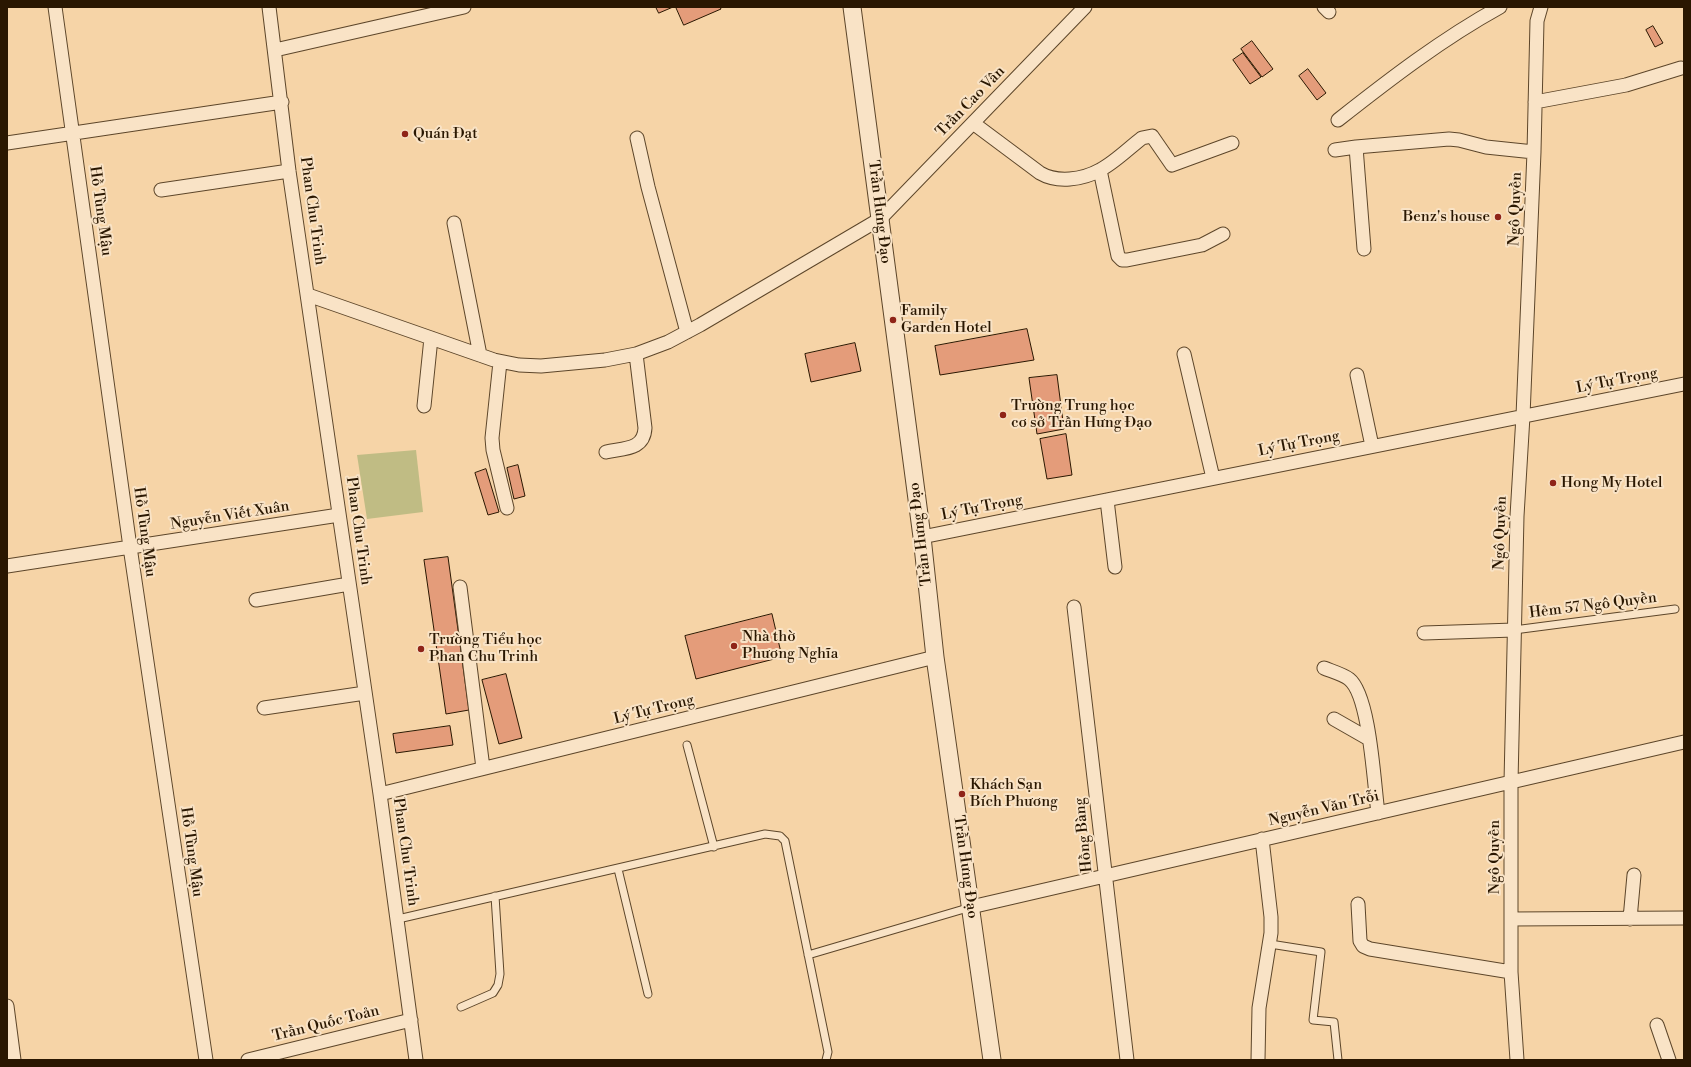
<!DOCTYPE html>
<html>
<head>
<meta charset="utf-8">
<style>
	body { margin:0 }
	#map { position:relative; width:1691px; height:1067px; overflow:hidden; background:#f6d4a7; font-family:"Libre Bodoni",serif }
	canvas { display:block }
	.frame { position:absolute; inset:0; border:8px solid #2a1701; pointer-events:none }
</style>
</head>
<body>
<div id="map">
<canvas width="1691" height="1067"></canvas>
<div class="frame"></div>
</div>
<script>
const ctx = document.querySelector('canvas').getContext('2d');
ctx.lineJoin = 'round';
function fill(path, color) {
  ctx.fillStyle = color;
  ctx.fill(path, 'evenodd');
}
function trace(path, color, width, dash) {
  ctx.strokeStyle = color;
  ctx.lineWidth = width;
  ctx.lineCap = dash ? 'butt' : 'round';
  ctx.setLineDash(dash || []);
  ctx.stroke(path);
}
function drawText(font, color, halo, rows, align = 'center') {
  ctx.font = font + ' "Libre Bodoni",serif';
  ctx.lineWidth = 4;
  ctx.setLineDash([]);
  ctx.textBaseline = 'middle';
  ctx.strokeStyle = halo;
  ctx.fillStyle = color;
  for (const [text, x, y, turn = 0] of rows) {
    ctx.save();
    ctx.translate(x, y);
    ctx.rotate((+turn || 0) * Math.PI / 180);
    ctx.textAlign = isNaN(turn) ? turn : align;
    if (halo) ctx.strokeText(text, 0, 0);
    ctx.fillText(text, 0, 0);
    ctx.restore();
  }
}
const green = new Path2D(`
	M 416,450 L 423,512 L 367,519 L 357,455 Z`);
const building = new Path2D(`
	M 656,7 L 673,7 L 659,13 Z
	M 676,7 L 720,7 L 721,9 L 684,25 Z
	M 1653,26 L 1663,43 L 1655,47 L 1646,30 Z
	M 1252,41 L 1273,69 L 1262,77 L 1241,49 Z
	M 1243,53 L 1261,77 L 1250,84 L 1233,60 Z
	M 1308,69 L 1326,93 L 1317,100 L 1299,76 Z
	M 1027,329 L 1034,360 L 940,375 L 935,346 Z
	M 855,343 L 861,371 L 811,382 L 805,354 Z
	M 1057,375 L 1064,429 L 1037,434 L 1029,378 Z
	M 1066,434 L 1072,475 L 1047,479 L 1040,439 Z
	M 518,465 L 525,496 L 514,499 L 507,468 Z
	M 486,469 L 499,512 L 488,515 L 475,473 Z
	M 448,557 L 469,710 L 446,714 L 424,560 Z
	M 772,614 L 782,657 L 696,679 L 685,636 Z
	M 506,674 L 522,738 L 499,744 L 482,680 Z
	M 450,726 L 453,745 L 396,753 L 393,734 Z`);
const service = new Path2D(`
	M 1514,630 L 1675,609
	M 687,745 L 714,847
	M 618,869 L 648,994
	M 398,919 L 765,834 L 780,836 L 785,841 L 828,1052 L 826,1060
	M 1270,944 L 1321,952 L 1313,1020 L 1334,1022 L 1338,1060
	M 808,955 L 971,907
	M 461,1007 L 493,993 L 498,985 L 500,974 L 495,896`);
const minor = new Path2D(`
	M 55,7 L 130,547 L 206,1060
	M 269,7 L 289,171 L 380,794 L 416,1060
	M 1324,7 L 1329,12
	M 275,50 L 464,7
	M 1535,102 L 1626,85 L 1681,68
	M 1338,120 C 1390,79 1442,39 1500,7
	M 973,123 L 1040,173 C 1057,183 1082,180 1100,170 C 1114,163 1129,148 1142,138 L 1152,136 L 1172,165 L 1232,143
	M 637,138 L 648,187 L 687,332
	M 7,143 L 282,102
	M 1356,147 L 1364,249
	M 1335,150 L 1356,147 L 1449,139 L 1459,140 L 1486,147 L 1534,152
	M 1100,170 L 1118,256 L 1122,260 L 1127,260 L 1202,245 L 1223,234
	M 161,190 L 289,171
	M 454,223 L 480,355
	M 308,295 L 494,360 L 519,365 L 541,366 L 605,360 L 636,354 L 668,342 L 700,325 L 880,219 L 1085,7
	M 1184,354 L 1213,478
	M 500,362 L 492,438 L 493,450 L 507,508
	M 1357,375 L 1372,446
	M 424,406 L 431,338
	M 606,452 C 624,448 644,450 645,428 L 636,354
	M 1107,500 L 1115,567
	M 922,537 L 1684,384
	M 7,566 L 339,515
	M 460,587 L 483,768
	M 256,600 L 349,584
	M 1074,607 L 1127,1060
	M 1424,633 L 1514,630
	M 1324,668 C 1331,671 1342,674 1349,679 C 1370,695 1374,785 1378,813
	M 264,708 L 365,693
	M 1334,719 L 1369,739
	M 380,794 L 935,657
	M 1358,904 L 1360,941 L 1363,946 L 1370,949 L 1511,972
	M 971,907 L 1684,742
	M 1511,919 L 1684,918
	M 1630,919 L 1634,875
	M 7,1006 L 14,1060
	M 1657,1025 L 1669,1060
	M 248,1060 L 411,1020
	M 1258,1060 L 1259,1008 L 1271,933 L 1271,917 L 1262,839
	M 1517,1060 L 1511,972 L 1511,782 L 1517,516 L 1523,416 L 1534,152 L 1537,21 L 1541,7`);
const tertiary = new Path2D(`
	M 852,7 L 922,537 L 935,657 L 992,1060`);
const markers = [
	[405,134,4,"#8f2418"],
	[1498,217,4,"#8f2418"],
	[893,320,4,"#8f2418"],
	[1003,415,4,"#8f2418"],
	[1553,483,4,"#8f2418"],
	[734,646,4,"#8f2418"],
	[421,649,4,"#8f2418"],
	[962,794,4,"#8f2418"]
];
const streetNames = [
	["Trần Cao Vân",971,102,-46],
	["Ngô Quyền",1516,209,-88],
	["Hồ Tùng Mậu",100,211,82],
	["Phan Chu Trinh",312,211,82],
	["Trần Hưng Đạo",879,212,83],
	["Lý Tự Trọng",1617,381,-11],
	["Lý Tự Trọng",1299,444,-11],
	["Lý Tự Trọng",982,508,-11],
	["Nguyễn Viết Xuân",230,516,-9],
	["Phan Chu Trinh",358,531,82],
	["Hồ Tùng Mậu",144,532,82],
	["Ngô Quyền",1501,533,-88],
	["Trần Hưng Đạo",921,534,-97],
	["Hẻm 57 Ngô Quyền",1593,606,-7],
	["Lý Tự Trọng",654,710,-14],
	["Nguyễn Văn Trỗi",1324,809,-13],
	["Hồng Bàng",1084,835,-96],
	["Hồ Tùng Mậu",191,852,82],
	["Phan Chu Trinh",405,852,82],
	["Ngô Quyền",1495,857,-90],
	["Trần Hưng Đạo",965,867,82],
	["Trần Quốc Toản",326,1024,-14]
];
const poiNames = [
	["Quán Đạt",413,134],
	["Benz's house",1490,217,"right"],
	["Family",901,311],
	["Garden Hotel",901,328],
	["Trường Trung học",1011,406],
	["cơ sở Trần Hưng Đạo",1011,423],
	["Hong My Hotel",1561,483],
	["Nhà thờ",742,637],
	["Phương Nghĩa",742,654],
	["Trường Tiểu học",429,640],
	["Phan Chu Trinh",429,657],
	["Khách Sạn",970,785],
	["Bích Phương",970,802]
];
fill(green, '#c0bc84');
fill(building, '#e49c7a');
trace(building, '#2a1701', 1);
trace(service, '#5d462a', 9);
trace(minor, '#5d462a', 15);
trace(tertiary, '#5d462a', 19);
trace(service, '#f9e3c6', 7);
trace(minor, '#f9e3c6', 13);
trace(tertiary, '#f9e3c6', 17);
for (const [x, y, r, color] of markers) {
  const dot = new Path2D();
  dot.arc(x, y, r, 0, 2 * Math.PI);
  ctx.fillStyle = color;
  ctx.fill(dot);
  trace(dot, '#f9e3c6', 1.5);
}
drawText('15px', '#2a1701', '#f9e3c6', streetNames);
drawText('15px', '#2a1701', '#f9e3c6', poiNames, 'left');
</script>
</body>
</html>
